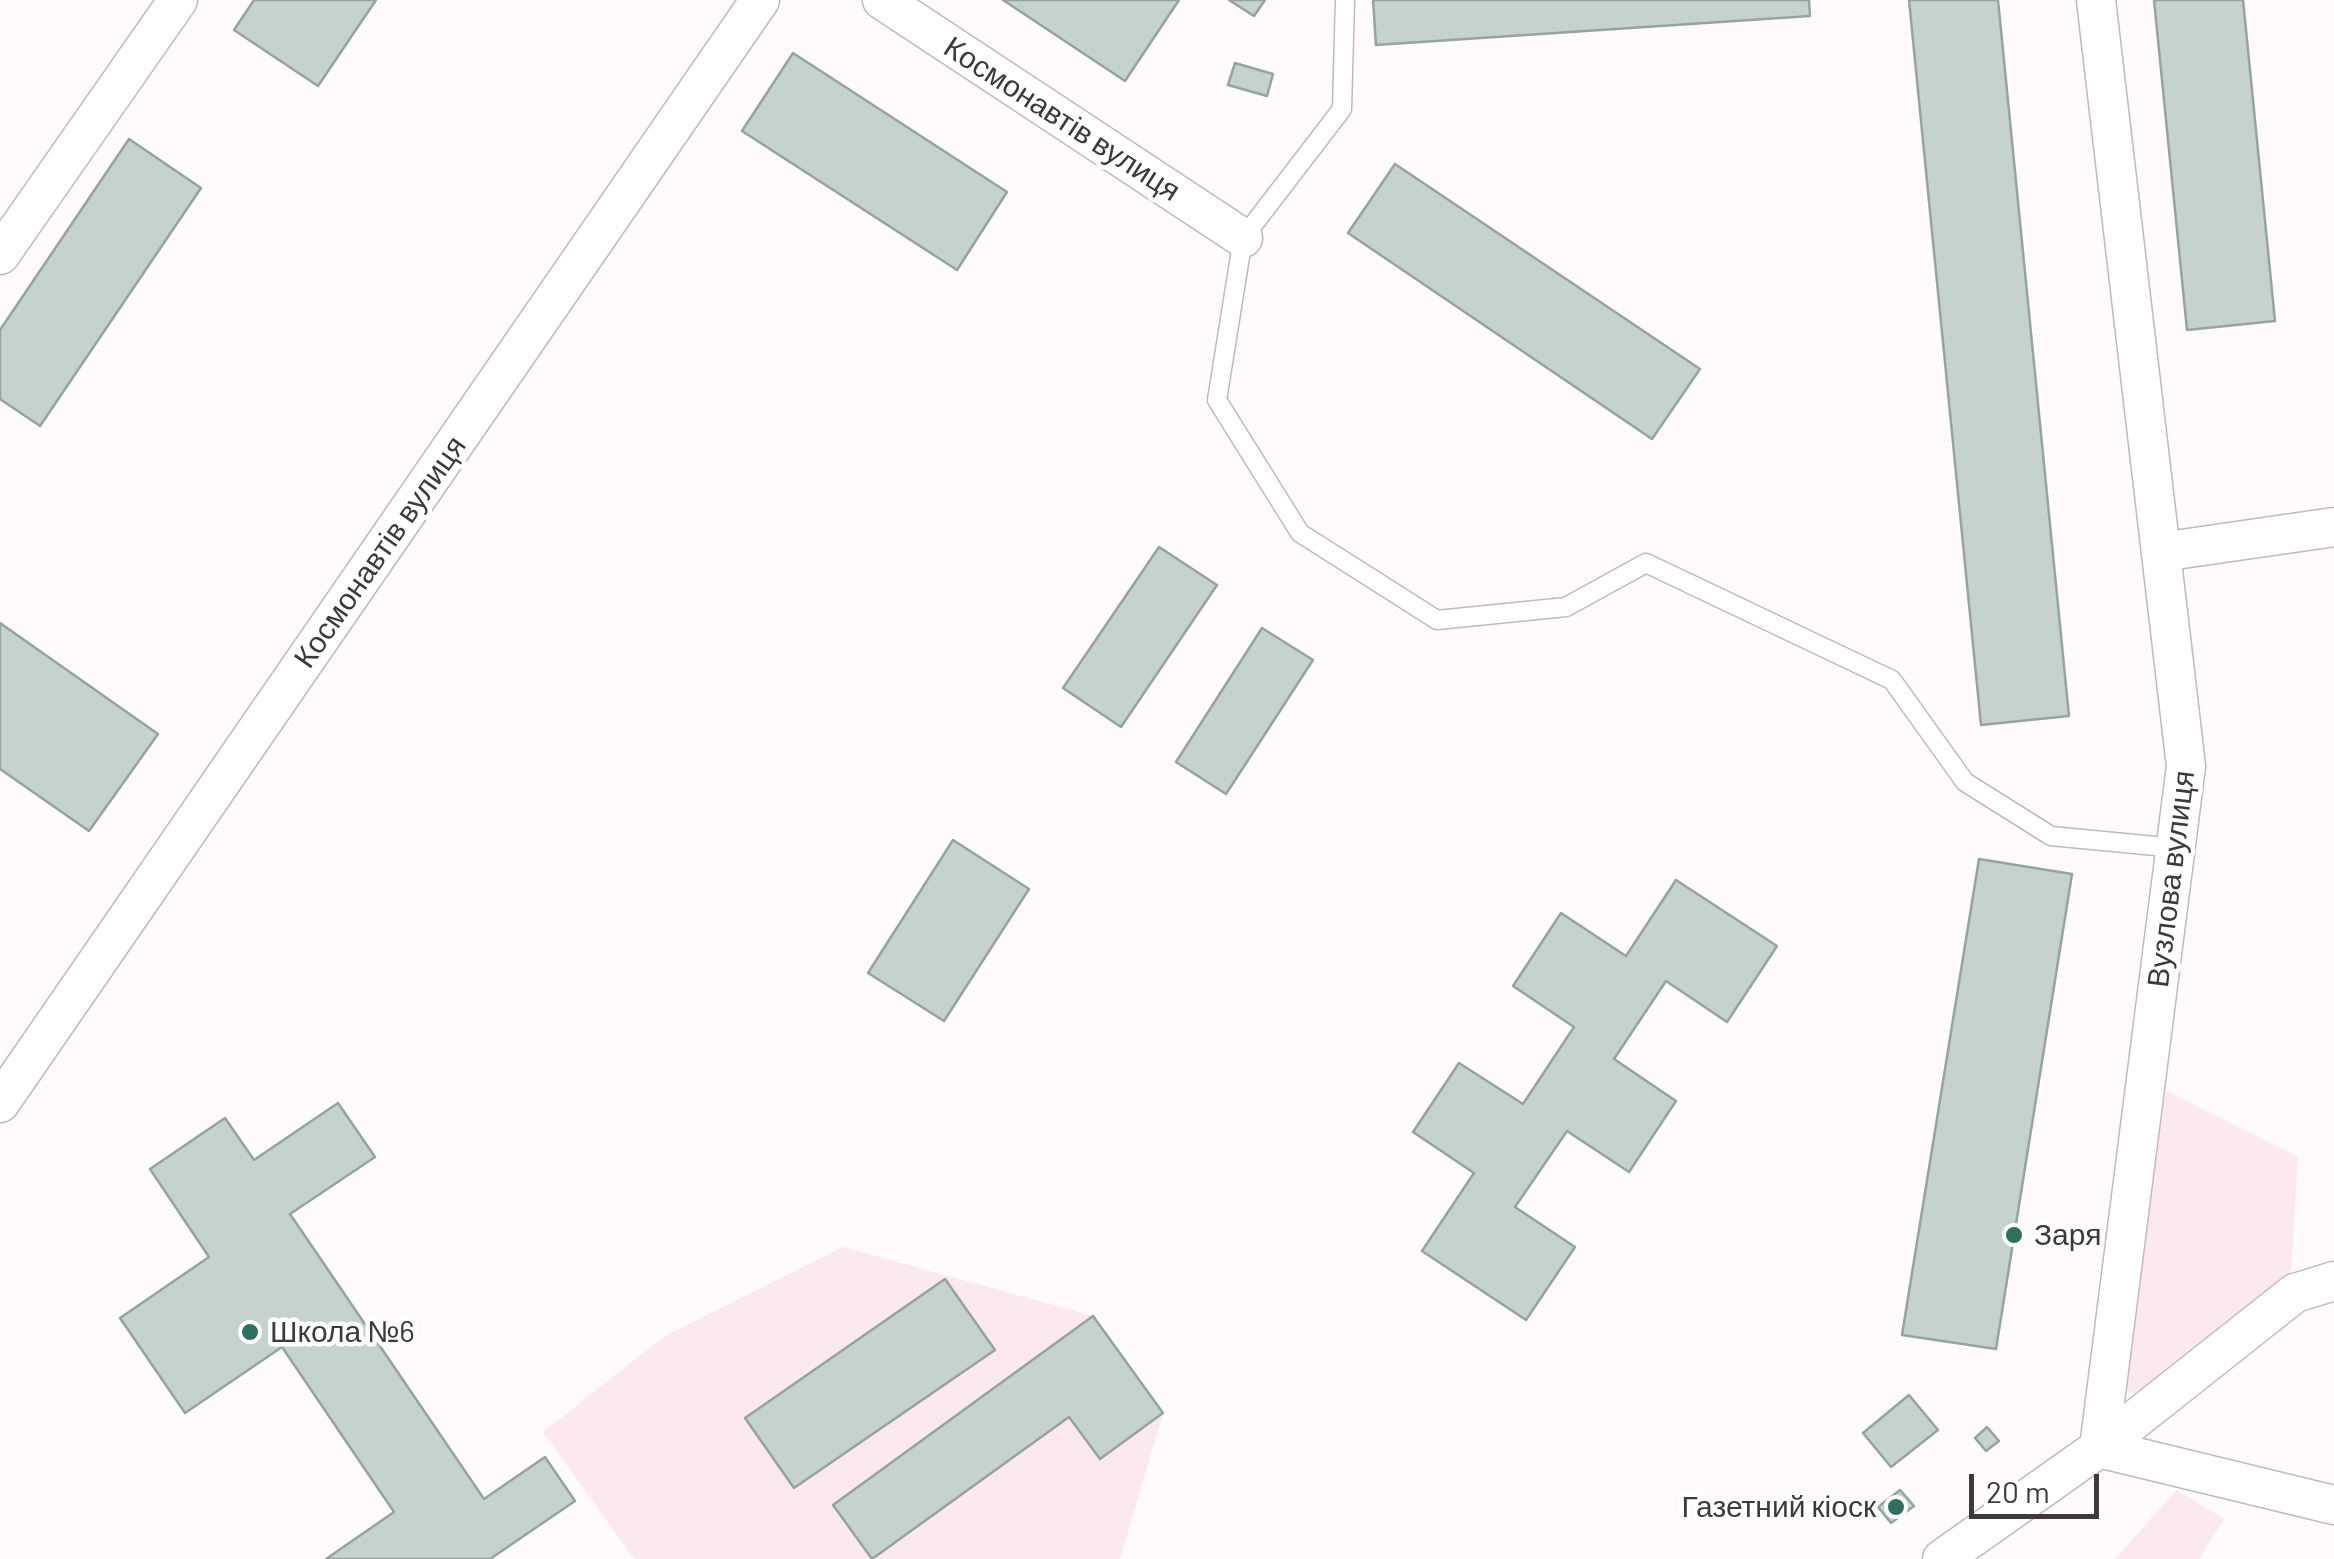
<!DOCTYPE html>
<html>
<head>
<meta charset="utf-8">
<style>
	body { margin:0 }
	#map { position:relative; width:2334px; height:1559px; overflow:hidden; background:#fffafb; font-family:Barlow,sans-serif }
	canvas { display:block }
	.scale { position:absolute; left:1969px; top:1474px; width:130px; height:45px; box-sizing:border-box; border:5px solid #3e393b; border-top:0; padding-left:12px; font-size:30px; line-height:35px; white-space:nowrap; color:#3e393b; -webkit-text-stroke:8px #fff; paint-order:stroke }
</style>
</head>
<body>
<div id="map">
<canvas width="2334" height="1559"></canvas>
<div class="scale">20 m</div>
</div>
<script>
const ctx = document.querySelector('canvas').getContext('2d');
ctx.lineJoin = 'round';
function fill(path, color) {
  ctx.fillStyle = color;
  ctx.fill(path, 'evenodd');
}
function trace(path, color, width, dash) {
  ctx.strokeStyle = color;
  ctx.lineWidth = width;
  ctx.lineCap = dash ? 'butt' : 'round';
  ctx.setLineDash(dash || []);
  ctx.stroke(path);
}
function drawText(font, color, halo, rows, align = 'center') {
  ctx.font = font + ' Barlow,sans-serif';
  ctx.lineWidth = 9;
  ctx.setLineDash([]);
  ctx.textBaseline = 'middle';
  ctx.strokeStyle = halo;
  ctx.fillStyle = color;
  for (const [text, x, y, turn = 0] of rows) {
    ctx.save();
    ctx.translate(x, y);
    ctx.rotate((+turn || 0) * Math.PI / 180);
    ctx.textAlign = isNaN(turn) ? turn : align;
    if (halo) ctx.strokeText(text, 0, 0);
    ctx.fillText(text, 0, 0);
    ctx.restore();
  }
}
const built = new Path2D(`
	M 2166,1091 L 2298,1157 L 2291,1274 L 2142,1393 L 2114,1391 Z
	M 843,1247 L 1093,1316 L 1163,1413 L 1120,1559 L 634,1559 L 543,1432 L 665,1336 Z
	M 2177,1490 L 2224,1519 L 2199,1559 L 2115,1559 Z`);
const building = new Path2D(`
	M 254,0 L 376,0 L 318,86 L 234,30 Z
	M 1003,0 L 1179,0 L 1125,81 Z
	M 1229,0 L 1265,0 L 1254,16 Z
	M 1373,0 L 1809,0 L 1810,16 L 1376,45 Z
	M 1909,0 L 1998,0 L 2069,716 L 1981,725 Z
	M 2154,0 L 2243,0 L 2275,321 L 2187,330 Z
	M 793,53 L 1007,192 L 957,270 L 742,131 Z
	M 1235,63 L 1273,74 L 1267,96 L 1228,85 Z
	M 129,139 L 201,188 L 40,426 L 0,399 L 0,330 Z
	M 1395,164 L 1700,369 L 1652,439 L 1348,233 Z
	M 1159,547 L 1217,585 L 1121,727 L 1063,688 Z
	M 0,623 L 158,734 L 89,831 L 0,769 Z
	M 1262,628 L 1313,660 L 1226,794 L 1176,762 Z
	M 953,840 L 1029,889 L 944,1021 L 868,973 Z
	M 1979,859 L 2072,874 L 1996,1349 L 1902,1335 Z
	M 1676,880 L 1777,946 L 1727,1022 L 1666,981 L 1614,1059 L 1676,1101 L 1629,1172 L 1567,1131 L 1515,1207 L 1575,1247 L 1526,1320 L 1422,1251 L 1474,1173 L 1413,1132 L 1459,1063 L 1523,1104 L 1574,1027 L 1513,986 L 1561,913 L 1626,956 Z
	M 338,1103 L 375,1157 L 290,1214 L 484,1499 L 545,1457 L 575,1501 L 490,1559 L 326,1559 L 394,1512 L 282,1347 L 185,1413 L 120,1318 L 209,1257 L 150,1169 L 225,1118 L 254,1160 Z
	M 945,1279 L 995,1350 L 794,1488 L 745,1418 Z
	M 1093,1316 L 1163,1413 L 1100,1459 L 1069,1417 L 872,1559 L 833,1505 Z
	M 1909,1395 L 1938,1430 L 1891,1467 L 1863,1433 Z
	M 1987,1427 L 1999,1441 L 1986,1451 L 1975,1438 Z
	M 1900,1490 L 1914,1506 L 1891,1523 L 1878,1507 Z`);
const lane = new Path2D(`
	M 1345,0 L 1342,109 L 1243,238 L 1217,400 L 1300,533 L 1437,620 L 1566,607 L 1646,563 L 1892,680 L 1965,782 L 2051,836 L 2176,848`);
const street = new Path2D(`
	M 882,0 L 1243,238
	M 2096,0 L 2186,766 L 2099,1448
	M 0,255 L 178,0
	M 2161,552 L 2334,527
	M 0,1103 L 760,0
	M 2099,1448 L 2334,1505
	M 1942,1559 L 2099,1448 L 2295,1293 L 2334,1281`);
const markers = [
	[2014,1235,10,"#2f6f5d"],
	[250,1332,10,"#2f6f5d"],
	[1896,1507,10,"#2f6f5d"]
];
const streetNames = [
	["Космонавтів вулиця",1062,119,33],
	["Космонавтів вулиця",380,552,-55],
	["Вузлова вулиця",2171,879,-83]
];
const poiNames = [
	["Заря",2034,1235],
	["Школа №6",270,1332],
	["Газетний кіоск",1876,1507,"right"]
];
fill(built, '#fce8ef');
fill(building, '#c6d2cd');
trace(building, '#97a39f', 2.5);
trace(lane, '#c3b8bc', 21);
trace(street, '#c3b8bc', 41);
trace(lane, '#fff', 18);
trace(street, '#fff', 38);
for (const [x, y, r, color] of markers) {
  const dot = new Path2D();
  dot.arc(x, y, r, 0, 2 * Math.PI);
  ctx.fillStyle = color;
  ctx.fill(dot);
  trace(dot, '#fff', 4);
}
drawText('30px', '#3e393b', '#fff', streetNames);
drawText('30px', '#3e393b', '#fff', poiNames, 'left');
</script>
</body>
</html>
